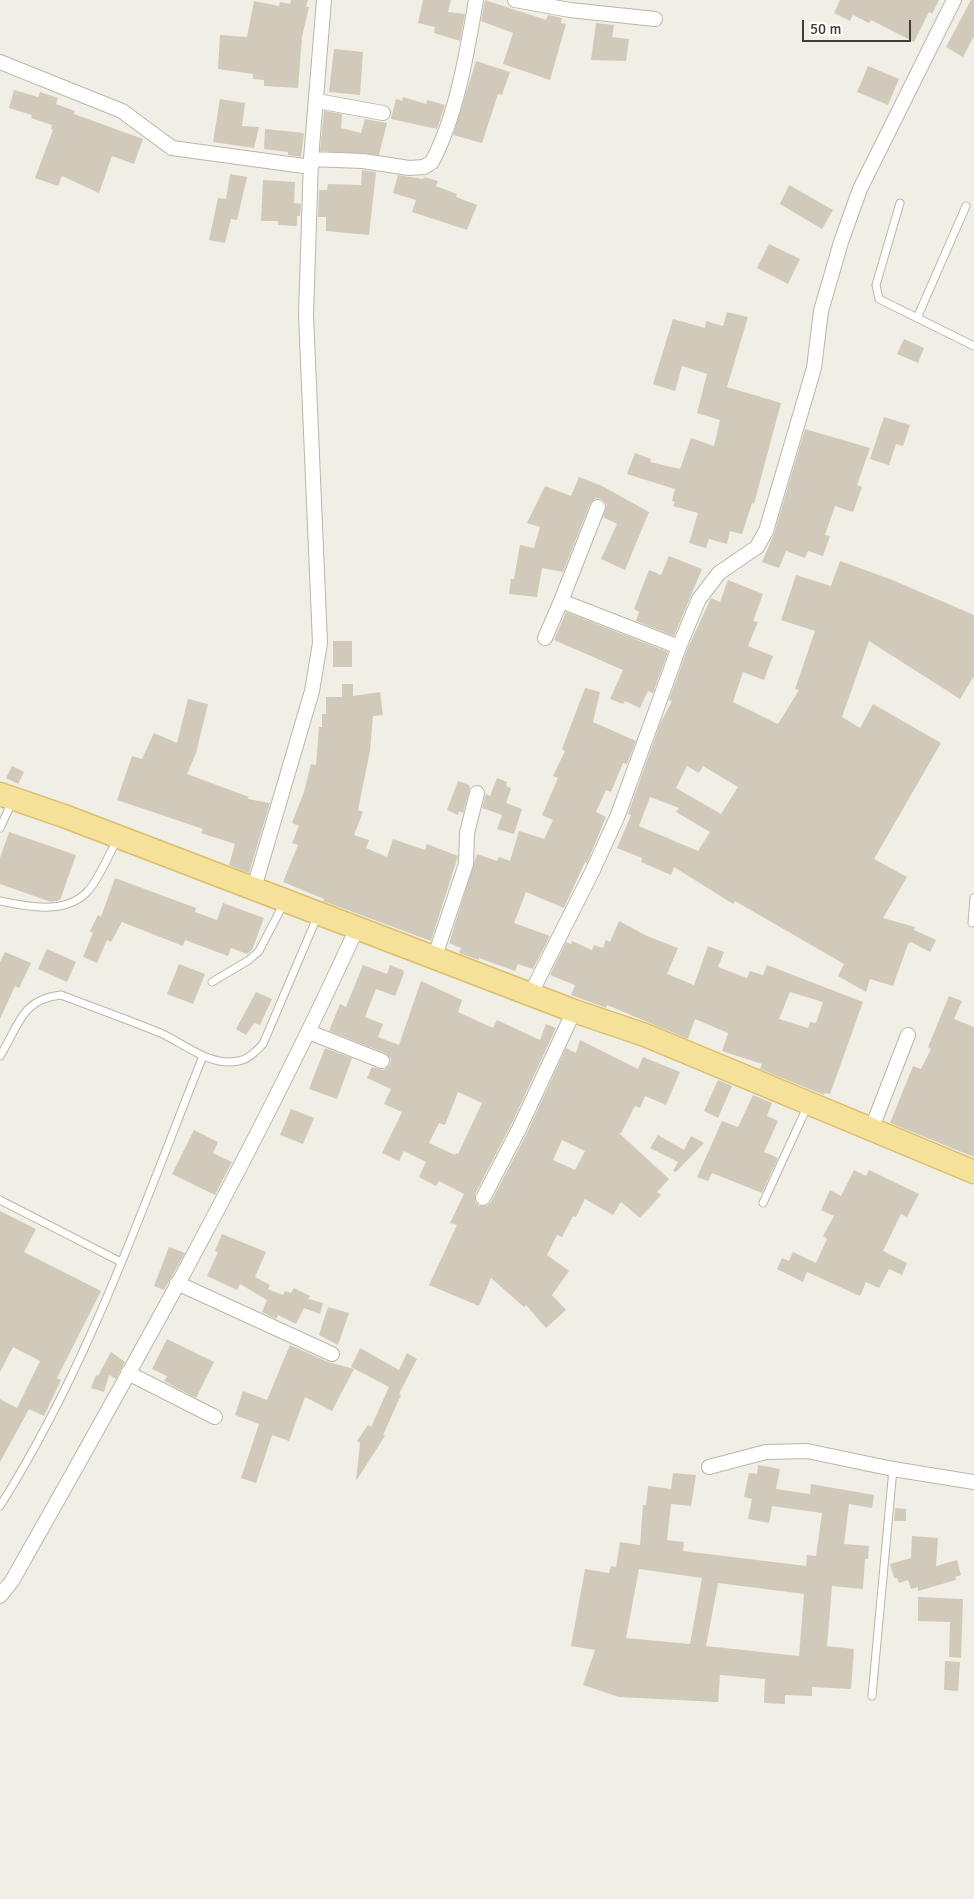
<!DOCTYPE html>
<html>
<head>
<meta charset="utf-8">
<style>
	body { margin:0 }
	#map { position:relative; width:974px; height:1899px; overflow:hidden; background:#f1eee5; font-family:Signika,sans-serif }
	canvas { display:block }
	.scale { position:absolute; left:802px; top:20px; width:109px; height:22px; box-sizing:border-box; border:2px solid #423e35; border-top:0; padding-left:6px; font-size:15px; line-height:18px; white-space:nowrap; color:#423e35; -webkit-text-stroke:4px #fff; paint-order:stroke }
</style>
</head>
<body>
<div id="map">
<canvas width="974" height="1899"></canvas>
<div class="scale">50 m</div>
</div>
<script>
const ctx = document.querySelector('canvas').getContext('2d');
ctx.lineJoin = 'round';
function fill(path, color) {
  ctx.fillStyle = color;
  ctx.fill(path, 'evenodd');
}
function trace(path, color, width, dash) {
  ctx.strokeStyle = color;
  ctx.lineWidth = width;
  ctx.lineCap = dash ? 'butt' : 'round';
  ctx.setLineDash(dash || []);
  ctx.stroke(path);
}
const building = new Path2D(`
	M 291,0 L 308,0 L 306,7 L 309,7 L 302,37 L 298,88 L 264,86 L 264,80 L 253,79 L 253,74 L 218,69 L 220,35 L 247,37 L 254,1 L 279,6 L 280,2 L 290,4 Z
	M 423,0 L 451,0 L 448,12 L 465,14 L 460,41 L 434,33 L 435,27 L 418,23 Z
	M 485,0 L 546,20 L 548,15 L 562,18 L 561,23 L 566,24 L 550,80 L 503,64 L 513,33 L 481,21 Z
	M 840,0 L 939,0 L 932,14 L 929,12 L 914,42 L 871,20 L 869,23 L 853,15 L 850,21 L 834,13 Z
	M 971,0 L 974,0 L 974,36 L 963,57 L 946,47 Z
	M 596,23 L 614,25 L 612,37 L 629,39 L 626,61 L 591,60 Z
	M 334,49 L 363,52 L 360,95 L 329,92 Z
	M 476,61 L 510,72 L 502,95 L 498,94 L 482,143 L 453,135 Z
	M 868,66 L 899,79 L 888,105 L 857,92 Z
	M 14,90 L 38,97 L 40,92 L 58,98 L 56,104 L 75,111 L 74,114 L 143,139 L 134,164 L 112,156 L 99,193 L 62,176 L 58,186 L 35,178 L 53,130 L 51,129 L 52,125 L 31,118 L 32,115 L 9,108 Z
	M 403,97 L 426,104 L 427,100 L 445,105 L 437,129 L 391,119 L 396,99 L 402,101 Z
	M 220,99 L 245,103 L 242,126 L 259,127 L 254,148 L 213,142 Z
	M 324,111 L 342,114 L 341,128 L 361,133 L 365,119 L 387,123 L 379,155 L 320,151 Z
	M 265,129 L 304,133 L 301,157 L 288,155 L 288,152 L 264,149 Z
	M 362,170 L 376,172 L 369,235 L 326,231 L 326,217 L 318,217 L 319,190 L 327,190 L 328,184 L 361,185 Z
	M 230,174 L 247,177 L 237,220 L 231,219 L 225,243 L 209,240 L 218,198 L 226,199 Z
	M 398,175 L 423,179 L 424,177 L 438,181 L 436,186 L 457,194 L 456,197 L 477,205 L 467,230 L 412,212 L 416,200 L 393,193 Z
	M 263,180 L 295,182 L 294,203 L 301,204 L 300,216 L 297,216 L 297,226 L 278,225 L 278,221 L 261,221 Z
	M 789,185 L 833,210 L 822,229 L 780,204 Z
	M 769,244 L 800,259 L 788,284 L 757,268 Z
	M 727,312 L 748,317 L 727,387 L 781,403 L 754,504 L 752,503 L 742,534 L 730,531 L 727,544 L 709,539 L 706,548 L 689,543 L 698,513 L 673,506 L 675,502 L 672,501 L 675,489 L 627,474 L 635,453 L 651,459 L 650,462 L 680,469 L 691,438 L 714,446 L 720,420 L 697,413 L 707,374 L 682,366 L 675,391 L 653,384 L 673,319 L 705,328 L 706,321 L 723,326 Z
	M 904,339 L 924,348 L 918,363 L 897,354 Z
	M 884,417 L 910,425 L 903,446 L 896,444 L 889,465 L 870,459 Z
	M 805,429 L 870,448 L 857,485 L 862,487 L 853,512 L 835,506 L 825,535 L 830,536 L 823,556 L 808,551 L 805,558 L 786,551 L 779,568 L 762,562 L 774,534 Z
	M 579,477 L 602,486 L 649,512 L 625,570 L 601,559 L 617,524 L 603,517 L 607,505 L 602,499 L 596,498 L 590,504 L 563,572 L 542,568 L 537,597 L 509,594 L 511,579 L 514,579 L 520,545 L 534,548 L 540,527 L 527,523 L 545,486 L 571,496 Z
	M 669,556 L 702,569 L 674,636 L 636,621 L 639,612 L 634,609 L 649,570 L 661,575 Z
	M 840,561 L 890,579 L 974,615 L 974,676 L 960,699 L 869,641 L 842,717 L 860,728 L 873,704 L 941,743 L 874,859 L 907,877 L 883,918 L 915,927 L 914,930 L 936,940 L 930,952 L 911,942 L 908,944 L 893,986 L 870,979 L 866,992 L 838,976 L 844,964 L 735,901 L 733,904 L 674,867 L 671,875 L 641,862 L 642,858 L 617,848 L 631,815 L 628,814 L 660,724 L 672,701 L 669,700 L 687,650 L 711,598 L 720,602 L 728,580 L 763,594 L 753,621 L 758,622 L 748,646 L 773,656 L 764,680 L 743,672 L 733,702 L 778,724 L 799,690 L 795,689 L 815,631 L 781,620 L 796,575 L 831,586 ZM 687,766 L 699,773 L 703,766 L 738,787 L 721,814 L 676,788 ZM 650,797 L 679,808 L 676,812 L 710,832 L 698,851 L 639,826 Z
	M 566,612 L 668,652 L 653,693 L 648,691 L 640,708 L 625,701 L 623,704 L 610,699 L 623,670 L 554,640 Z
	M 333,641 L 352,641 L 352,667 L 333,667 Z
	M 342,684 L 353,684 L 353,696 L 380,692 L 383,715 L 373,716 L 370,751 L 358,810 L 363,812 L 354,835 L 369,840 L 366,848 L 387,857 L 393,839 L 425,850 L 427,844 L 458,856 L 431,941 L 323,901 L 324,899 L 283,882 L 298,845 L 292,843 L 299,826 L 292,823 L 304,792 L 311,764 L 316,765 L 319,727 L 322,727 L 322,714 L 326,714 L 326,697 L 342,697 Z
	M 585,688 L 600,692 L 593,722 L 636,741 L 627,764 L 623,763 L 611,792 L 606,790 L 596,812 L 606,817 L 587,863 L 585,862 L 564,908 L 526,892 L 514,923 L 550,936 L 533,969 L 518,964 L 515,971 L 479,958 L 479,960 L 459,953 L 461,948 L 449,943 L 477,854 L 497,861 L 499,857 L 510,861 L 519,831 L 544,839 L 553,820 L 542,815 L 558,778 L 553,776 L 565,751 L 562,749 Z
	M 188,699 L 208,704 L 196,753 L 187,774 L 249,797 L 248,799 L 270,803 L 249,873 L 229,865 L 235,844 L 201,833 L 203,829 L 117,800 L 132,756 L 142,759 L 154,733 L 177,743 Z
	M 12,766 L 24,772 L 18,784 L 6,778 Z
	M 497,778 L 507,782 L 506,786 L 511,788 L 506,803 L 522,809 L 514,834 L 497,829 L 502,815 L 482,808 L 486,794 L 490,796 Z
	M 458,781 L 469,785 L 470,788 L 463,813 L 459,811 L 458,815 L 447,810 Z
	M 9,832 L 76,855 L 60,900 L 51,902 L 0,884 L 0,858 Z
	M 115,878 L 196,908 L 195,912 L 217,920 L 223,903 L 264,918 L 252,950 L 247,954 L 231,948 L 228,956 L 185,940 L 183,946 L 122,922 L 111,942 L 107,940 L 97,963 L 83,957 L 93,933 L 90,931 L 98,915 L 101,917 Z
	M 619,921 L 647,936 L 678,948 L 667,974 L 694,985 L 708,946 L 724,952 L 718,967 L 747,978 L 750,971 L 763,975 L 767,965 L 863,1002 L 830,1094 L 825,1093 L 824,1095 L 760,1069 L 762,1064 L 722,1051 L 728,1033 L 695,1019 L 688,1039 L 607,1005 L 606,1008 L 571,995 L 575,985 L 550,975 L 566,942 L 571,944 L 572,941 L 592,950 L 594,945 L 603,948 L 606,940 L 610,942 ZM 790,992 L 823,1002 L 816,1023 L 810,1022 L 808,1028 L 779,1019 Z
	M 47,949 L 76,962 L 67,982 L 38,969 Z
	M 5,952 L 31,963 L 19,988 L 15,986 L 0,1019 L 0,962 Z
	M 179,964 L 205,974 L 193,1004 L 167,994 Z
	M 363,965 L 387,974 L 390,965 L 403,970 L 404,973 L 395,996 L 376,989 L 365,1017 L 383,1024 L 378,1037 L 399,1045 L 421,981 L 462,1000 L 458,1012 L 493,1028 L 497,1020 L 540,1040 L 546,1024 L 556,1028 L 511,1125 L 475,1194 L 475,1202 L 479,1206 L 487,1206 L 491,1202 L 527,1133 L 566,1048 L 576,1053 L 580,1040 L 638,1069 L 643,1057 L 680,1072 L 666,1105 L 645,1096 L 640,1108 L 635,1106 L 621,1133 L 619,1133 L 669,1179 L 657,1192 L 661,1195 L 640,1218 L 621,1202 L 613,1215 L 585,1199 L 576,1217 L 573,1216 L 562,1237 L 557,1235 L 547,1255 L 569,1271 L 552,1295 L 566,1310 L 546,1328 L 526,1305 L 524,1307 L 491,1278 L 479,1306 L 429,1285 L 457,1225 L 450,1223 L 464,1194 L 439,1181 L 436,1186 L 419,1177 L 426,1162 L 404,1151 L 399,1161 L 382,1153 L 402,1112 L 384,1104 L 391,1089 L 367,1078 L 372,1067 L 384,1070 L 390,1065 L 391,1059 L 385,1053 L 329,1031 L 340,1004 L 346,1007 ZM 458,1092 L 482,1103 L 458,1154 L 456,1153 L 455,1155 L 429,1143 L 439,1123 L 445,1125 ZM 562,1140 L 585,1151 L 575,1170 L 553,1160 Z
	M 256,992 L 272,999 L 260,1025 L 254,1023 L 246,1035 L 236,1029 Z
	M 949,996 L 962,1001 L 954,1019 L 974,1027 L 974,1157 L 890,1123 L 913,1066 L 921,1069 L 931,1049 L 928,1047 Z
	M 325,1048 L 352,1058 L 337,1099 L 309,1089 Z
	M 718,1080 L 732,1086 L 718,1118 L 704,1111 Z
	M 753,1095 L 772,1103 L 767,1116 L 778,1121 L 764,1152 L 778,1158 L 762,1193 L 712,1173 L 708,1181 L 697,1177 L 722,1121 L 738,1127 Z
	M 291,1109 L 314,1118 L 303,1144 L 280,1135 Z
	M 194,1130 L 218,1142 L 213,1153 L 232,1162 L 215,1195 L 172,1174 Z
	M 658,1135 L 684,1150 L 691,1136 L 704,1143 L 676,1172 L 673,1171 L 678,1162 L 650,1148 Z
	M 854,1170 L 866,1176 L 869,1170 L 919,1194 L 907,1217 L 901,1214 L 883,1251 L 907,1263 L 902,1275 L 889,1269 L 879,1288 L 866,1282 L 860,1296 L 807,1272 L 803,1282 L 777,1269 L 782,1258 L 789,1261 L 793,1252 L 816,1263 L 827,1239 L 823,1236 L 834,1216 L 821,1210 L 830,1190 L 841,1196 Z
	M 0,1211 L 36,1229 L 24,1252 L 101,1291 L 57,1378 L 61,1380 L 44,1416 L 29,1409 L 0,1462 L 0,1399 L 17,1408 L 40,1361 L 13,1347 L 0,1372 Z
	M 222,1234 L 266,1252 L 255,1277 L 270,1285 L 268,1289 L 283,1295 L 285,1291 L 291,1293 L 294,1288 L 310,1296 L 308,1299 L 323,1303 L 320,1314 L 304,1308 L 296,1324 L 278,1315 L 276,1319 L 262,1312 L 267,1300 L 240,1284 L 237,1290 L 207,1276 L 218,1252 L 215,1251 Z
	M 169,1247 L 185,1253 L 164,1290 L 154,1286 Z
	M 328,1307 L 349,1313 L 338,1345 L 319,1335 Z
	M 167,1339 L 214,1362 L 196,1398 L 164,1381 L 167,1376 L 152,1369 Z
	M 290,1345 L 328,1362 L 354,1369 L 332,1411 L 305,1397 L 289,1441 L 272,1435 L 256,1483 L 241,1478 L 259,1424 L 235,1415 L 243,1391 L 267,1400 Z
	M 360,1348 L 399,1370 L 407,1353 L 417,1359 L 399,1394 L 401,1395 L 383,1435 L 385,1436 L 356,1481 L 360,1443 L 357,1441 L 368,1425 L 371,1427 L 389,1387 L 351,1367 Z
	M 111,1352 L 125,1362 L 116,1379 L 109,1375 L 104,1392 L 91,1388 L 96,1375 L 98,1376 Z
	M 758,1465 L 780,1469 L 776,1489 L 810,1494 L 811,1484 L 874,1495 L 872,1508 L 849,1504 L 844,1544 L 869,1546 L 868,1559 L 865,1559 L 863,1589 L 832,1586 L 827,1646 L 854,1649 L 851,1689 L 812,1687 L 812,1696 L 785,1695 L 785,1704 L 764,1703 L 765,1679 L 720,1675 L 718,1702 L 619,1697 L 583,1685 L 595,1650 L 571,1646 L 585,1569 L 609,1573 L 611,1566 L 616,1567 L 620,1542 L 640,1545 L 643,1505 L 646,1505 L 648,1486 L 671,1489 L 673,1473 L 696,1475 L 691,1506 L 671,1504 L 667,1540 L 684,1542 L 683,1551 L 806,1566 L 807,1555 L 816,1556 L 822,1513 L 772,1506 L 769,1523 L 748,1519 L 752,1499 L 744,1497 L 749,1473 L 757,1474 ZM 639,1569 L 702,1578 L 690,1644 L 626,1638 ZM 718,1583 L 804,1594 L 799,1656 L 706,1646 Z
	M 895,1508 L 906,1509 L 906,1521 L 894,1521 Z
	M 912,1536 L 938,1538 L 936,1566 L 957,1560 L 961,1575 L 955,1577 L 956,1580 L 918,1591 L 918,1587 L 911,1589 L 908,1580 L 899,1583 L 897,1578 L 894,1578 L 890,1564 L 911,1558 Z
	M 918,1597 L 963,1599 L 961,1658 L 949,1657 L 950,1622 L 918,1621 Z
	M 945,1661 L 960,1662 L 958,1691 L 944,1690 Z`);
const lane = new Path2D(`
	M 900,203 L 876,285 L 879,299 L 974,346
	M 917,318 L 966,206
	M 0,828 L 12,802
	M 0,901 C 28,907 66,915 88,891 C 100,877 108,856 117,840
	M 972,923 L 974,898
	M 212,982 L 249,960 L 259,951 L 284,903
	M 0,1056 C 19,1026 21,999 61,995 C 93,1007 126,1019 158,1032 C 183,1042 208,1067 239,1061 C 249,1059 256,1051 263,1044 L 318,915
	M 0,1200 L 121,1262
	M 763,1203 L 808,1105
	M 0,1506 C 88,1367 142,1209 203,1056
	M 872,1696 L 893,1469`);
const street = new Path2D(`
	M 515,0 L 570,10 L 655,19
	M 0,62 L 122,111 L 172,148 L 311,167
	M 317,101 L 383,113
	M 311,159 L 363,161 L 409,168 L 424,167 L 432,162 C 457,115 467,52 476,0
	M 598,507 L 561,601 L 679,647
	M 545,638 L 561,601
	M 254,888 L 312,691 L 320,643 L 306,315 L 311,159 L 324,0
	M 435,956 L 466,864 L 467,833 L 477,793
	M 531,993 L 593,870 L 618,815 L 679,647 L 699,599 L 719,573 L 757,547 L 766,531 L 814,368 L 821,311 L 841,242 L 860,189 L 954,0
	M 309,1032 L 382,1061
	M 871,1130 L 908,1035
	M 483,1198 L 519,1129 L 574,1011
	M 177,1283 L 332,1354
	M 128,1373 L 215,1417
	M 709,1467 L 766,1452 L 807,1451 L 893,1469 L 974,1482
	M 0,1596 L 12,1581 C 133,1367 255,1152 357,928`);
const primary = new Path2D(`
	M 0,794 L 64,816 L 574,1011 L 645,1035 L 974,1172`);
fill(building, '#d1cabb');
trace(lane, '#bbb6a8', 9);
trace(street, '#bbb6a8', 16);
trace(primary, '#d9bf6b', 25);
trace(lane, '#fff', 7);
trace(street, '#fff', 14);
trace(primary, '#f5e199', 22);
</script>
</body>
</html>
